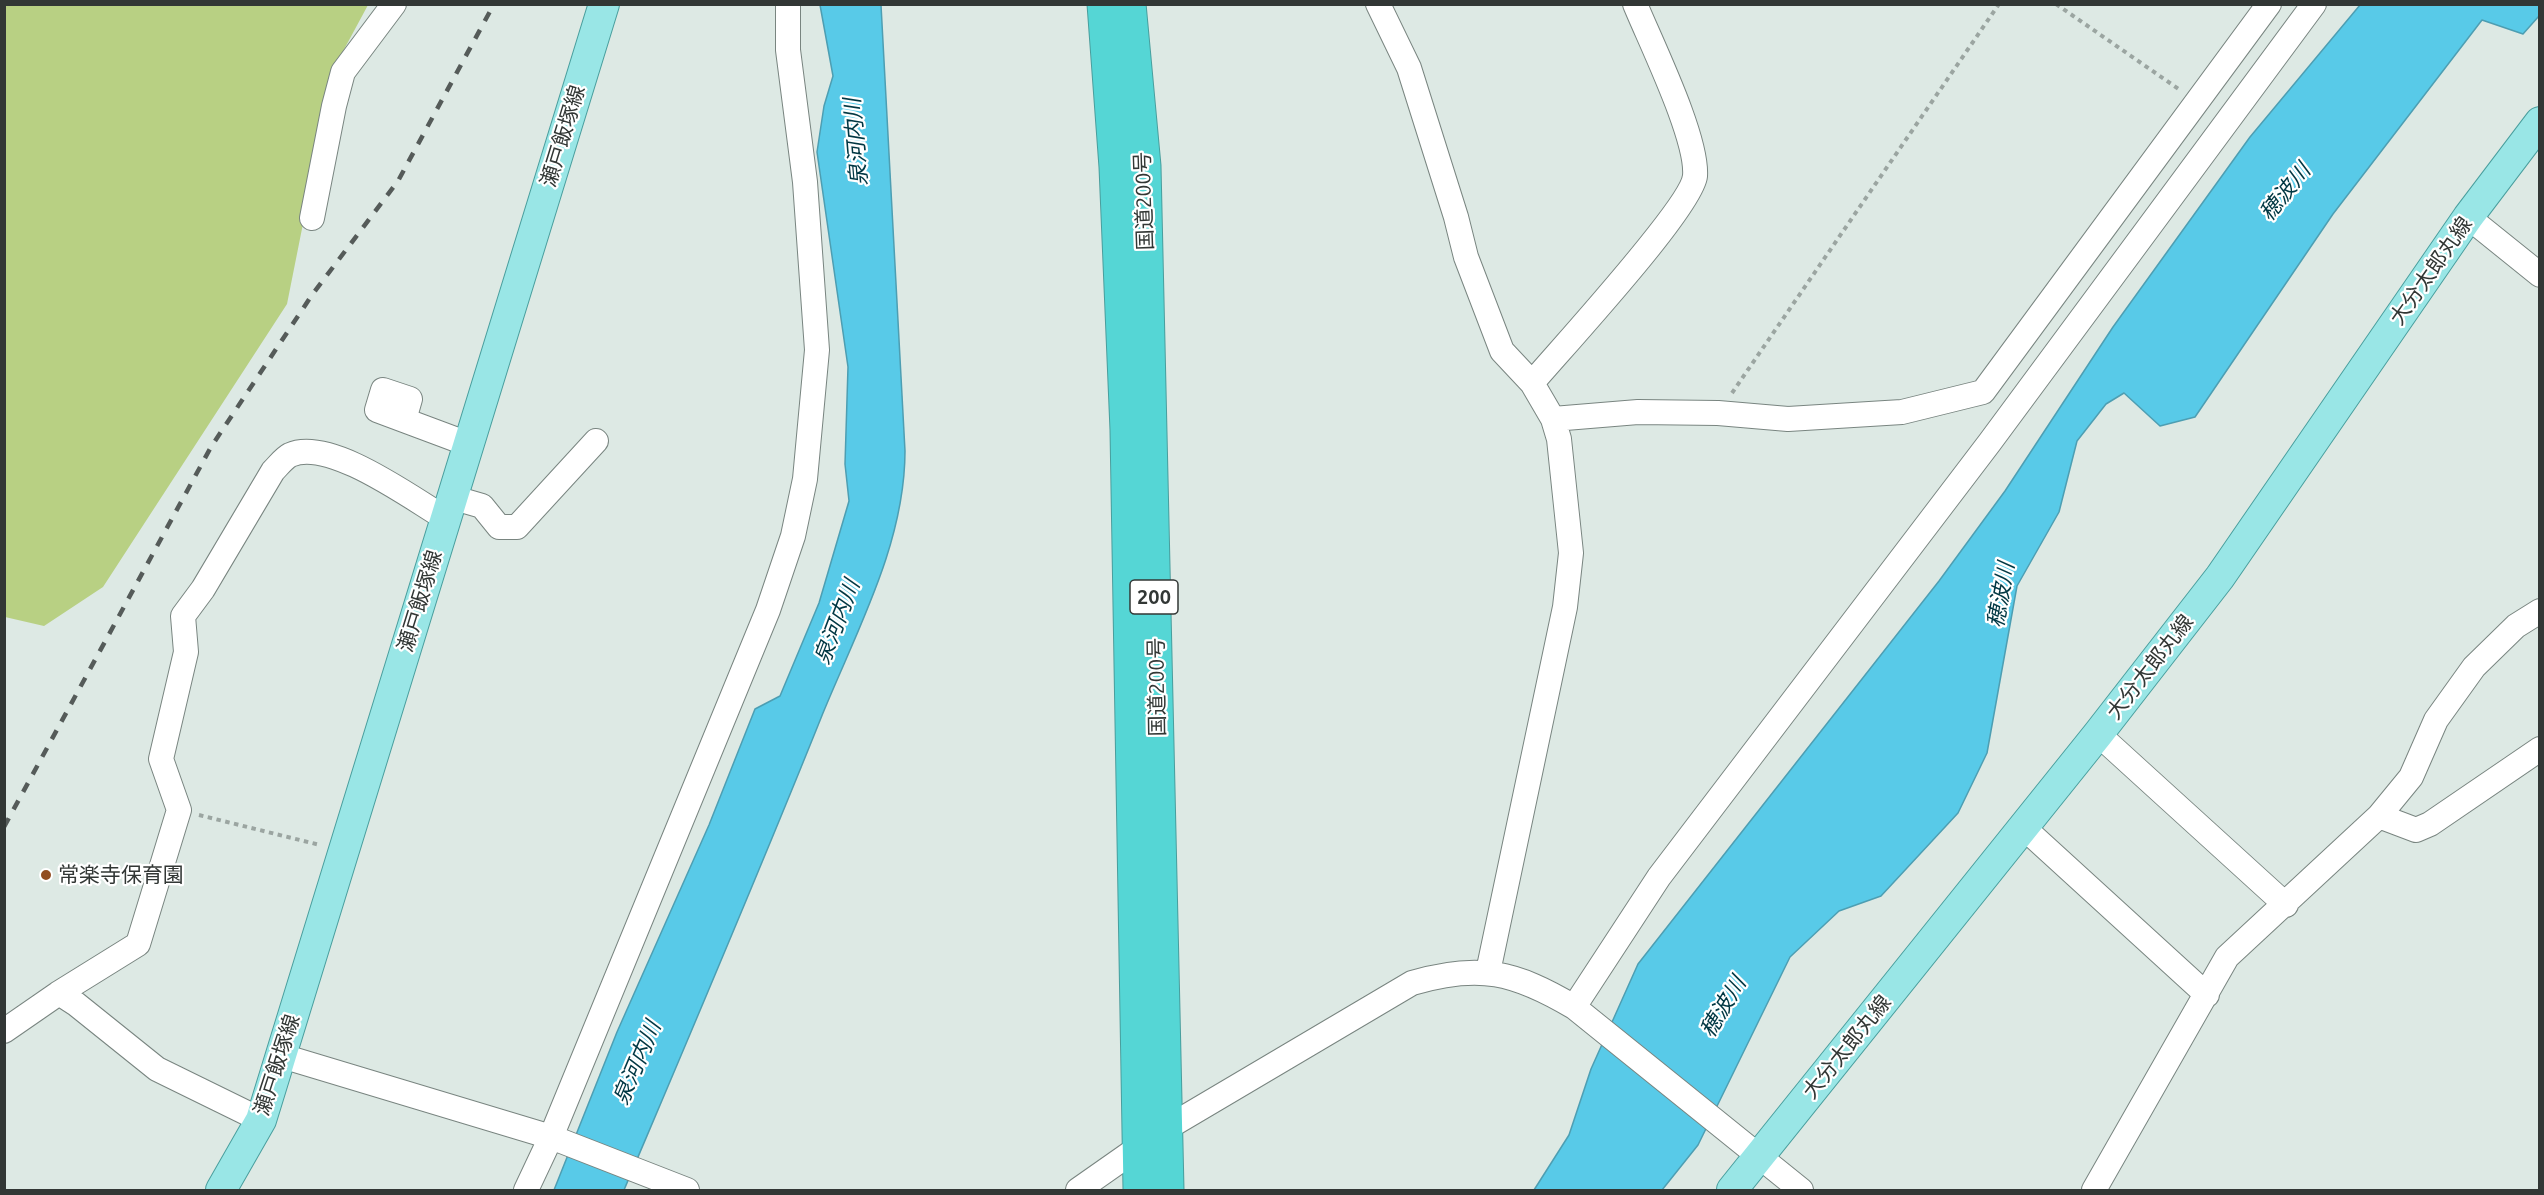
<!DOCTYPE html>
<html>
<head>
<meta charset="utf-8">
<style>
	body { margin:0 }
	#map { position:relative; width:2544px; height:1195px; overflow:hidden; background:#dde9e4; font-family:Ubuntu,sans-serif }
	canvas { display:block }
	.frame { position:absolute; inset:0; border:6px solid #323735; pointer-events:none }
</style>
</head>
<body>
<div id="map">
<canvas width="2544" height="1195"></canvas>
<div class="frame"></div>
</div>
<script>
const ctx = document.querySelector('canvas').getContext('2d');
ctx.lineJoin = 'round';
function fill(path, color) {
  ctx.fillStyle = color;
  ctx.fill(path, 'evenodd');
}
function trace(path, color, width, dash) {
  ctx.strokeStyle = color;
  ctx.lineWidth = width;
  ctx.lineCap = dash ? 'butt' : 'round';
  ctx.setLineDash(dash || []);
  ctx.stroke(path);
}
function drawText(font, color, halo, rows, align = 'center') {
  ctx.font = font + ' Ubuntu,"Noto Sans JP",sans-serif';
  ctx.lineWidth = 4.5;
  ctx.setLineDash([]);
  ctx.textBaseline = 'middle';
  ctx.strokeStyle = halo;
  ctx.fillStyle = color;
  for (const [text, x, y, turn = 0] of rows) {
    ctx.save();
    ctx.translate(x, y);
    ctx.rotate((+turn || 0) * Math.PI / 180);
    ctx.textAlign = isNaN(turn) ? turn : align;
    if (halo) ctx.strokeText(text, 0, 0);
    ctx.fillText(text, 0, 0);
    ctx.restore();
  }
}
const green = new Path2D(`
	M 5,5 L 368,5 L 334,68 L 287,304 L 103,587 L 44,626 L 5,617 Z`);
const water = new Path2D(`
	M 820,5 L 881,5 L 905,451 C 905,543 857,630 823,713 C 759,873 691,1032 624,1190 L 554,1190 L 617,1032 L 709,825 L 755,709 L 780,696 L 819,603 L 849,501 L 845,464 L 848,367 L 817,152 L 824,106 L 833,76 Z
	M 2360,5 L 2539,5 L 2539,16 L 2523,34 L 2482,20 L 2333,214 L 2195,417 L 2160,426 L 2124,393 L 2106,404 L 2077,441 L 2059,512 L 2017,586 L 1987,753 L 1958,813 L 1881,896 L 1839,911 L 1790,957 L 1698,1145 L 1662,1190 L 1534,1190 L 1569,1135 L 1591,1069 L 1638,964 L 1939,581 L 2005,491 L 2113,327 L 2250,137 Z`);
const path = new Path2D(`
	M 2056,4 L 2180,90
	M 1732,393 L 1999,4
	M 199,815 L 320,845`);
const minor = new Path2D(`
	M 1378,4 L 1409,68 L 1456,217 L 1466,257 L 1502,351 L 1532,383 L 1553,419 L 1559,439 L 1571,553 L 1565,607 L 1488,972
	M 2468,217 L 2540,275
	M 312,218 L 334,106 L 343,72 L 394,4
	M 1532,383 C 1560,350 1692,207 1695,176 C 1698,138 1651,43 1635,4
	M 1553,419 L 1638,412 L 1718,413 L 1788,419 L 1902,412 L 1983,392 L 2269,4
	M 404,420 L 410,399 L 383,390 L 377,410 L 468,444
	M 451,497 L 482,506 L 499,527 L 517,527 L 596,441
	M 2098,734 L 2286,905
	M 2379,816 L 2416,830 L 2430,824 L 2540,749
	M 2023,827 L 2207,995
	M 59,993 L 76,1004 L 157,1069 L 261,1120
	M 1574,1007 L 1659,877 L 1990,442 L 2314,4
	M 4,1031 L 59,993 L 138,944 L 179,810 L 161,759 L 186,652 L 183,616 L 203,589 L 273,471 C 278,466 284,458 290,455 C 329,437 411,498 445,518
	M 282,1056 L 551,1137 L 687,1190
	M 526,1190 L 551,1137 L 768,610 L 793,536 L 805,479 L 817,350 L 805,182 L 788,50 L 788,4
	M 1078,1190 L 1165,1129 L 1412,983 C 1479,963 1515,972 1574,1007 L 1801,1190
	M 2094,1190 L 2227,957 L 2379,816 L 2411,777 L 2436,720 L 2474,667 L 2516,626 L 2540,611`);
const major = new Path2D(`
	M 221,1190 L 261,1120 L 604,4
	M 1732,1190 L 2098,734 L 2220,577 L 2468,217 L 2540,122`);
const highway = new Path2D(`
	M 1104,4 L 1116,167 L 1127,430 L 1140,1190
	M 1129,4 L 1144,166 L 1167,1190`);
const rail = new Path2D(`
	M 4,827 L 211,447 L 312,295 L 398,181 L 494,4`);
const markers = [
	[46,875,6,"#914d20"]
];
const shields = [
	[1154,597,48]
];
const shieldNames = [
	["200",1154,597]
];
const streetNames = [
	["瀬戸飯塚線",563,136,-73],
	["国道200号",1144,201,-92],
	["大分太郎丸線",2431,271,-55],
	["瀬戸飯塚線",420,601,-73],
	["大分太郎丸線",2150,667,-52],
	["国道200号",1157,687,-91],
	["大分太郎丸線",1847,1047,-51],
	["瀬戸飯塚線",277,1065,-72]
];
const poiNames = [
	["常楽寺保育園",58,875]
];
const waterNames = [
	["泉河内川",856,142,-95],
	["穂波川",2285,192,-51],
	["穂波川",2001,595,-80],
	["泉河内川",837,622,-69],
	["穂波川",1723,1007,-59],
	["泉河内川",637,1063,-67]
];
fill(green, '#b8d083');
fill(water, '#58cae8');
trace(water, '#4d9eb2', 1.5);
trace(minor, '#798580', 26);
trace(major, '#499e9d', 32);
trace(highway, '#499e9d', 35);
trace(path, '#9ba5a1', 4, [4.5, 4.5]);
trace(minor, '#fff', 24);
trace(major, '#99e6e6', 30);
trace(highway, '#55d6d5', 33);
trace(rail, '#555b59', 4.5, [10, 10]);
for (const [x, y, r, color] of markers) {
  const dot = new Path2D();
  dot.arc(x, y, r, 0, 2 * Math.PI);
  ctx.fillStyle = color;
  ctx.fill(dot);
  trace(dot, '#fff', 2);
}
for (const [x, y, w] of shields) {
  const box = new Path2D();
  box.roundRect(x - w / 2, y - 17, w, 34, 4.5);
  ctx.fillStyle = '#fff';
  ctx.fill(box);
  trace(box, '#323735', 1.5);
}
drawText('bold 20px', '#323735', null, shieldNames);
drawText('21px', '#323735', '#fff', streetNames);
drawText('21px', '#323735', '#fff', poiNames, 'left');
drawText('italic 22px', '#003743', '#fff', waterNames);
</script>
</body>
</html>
